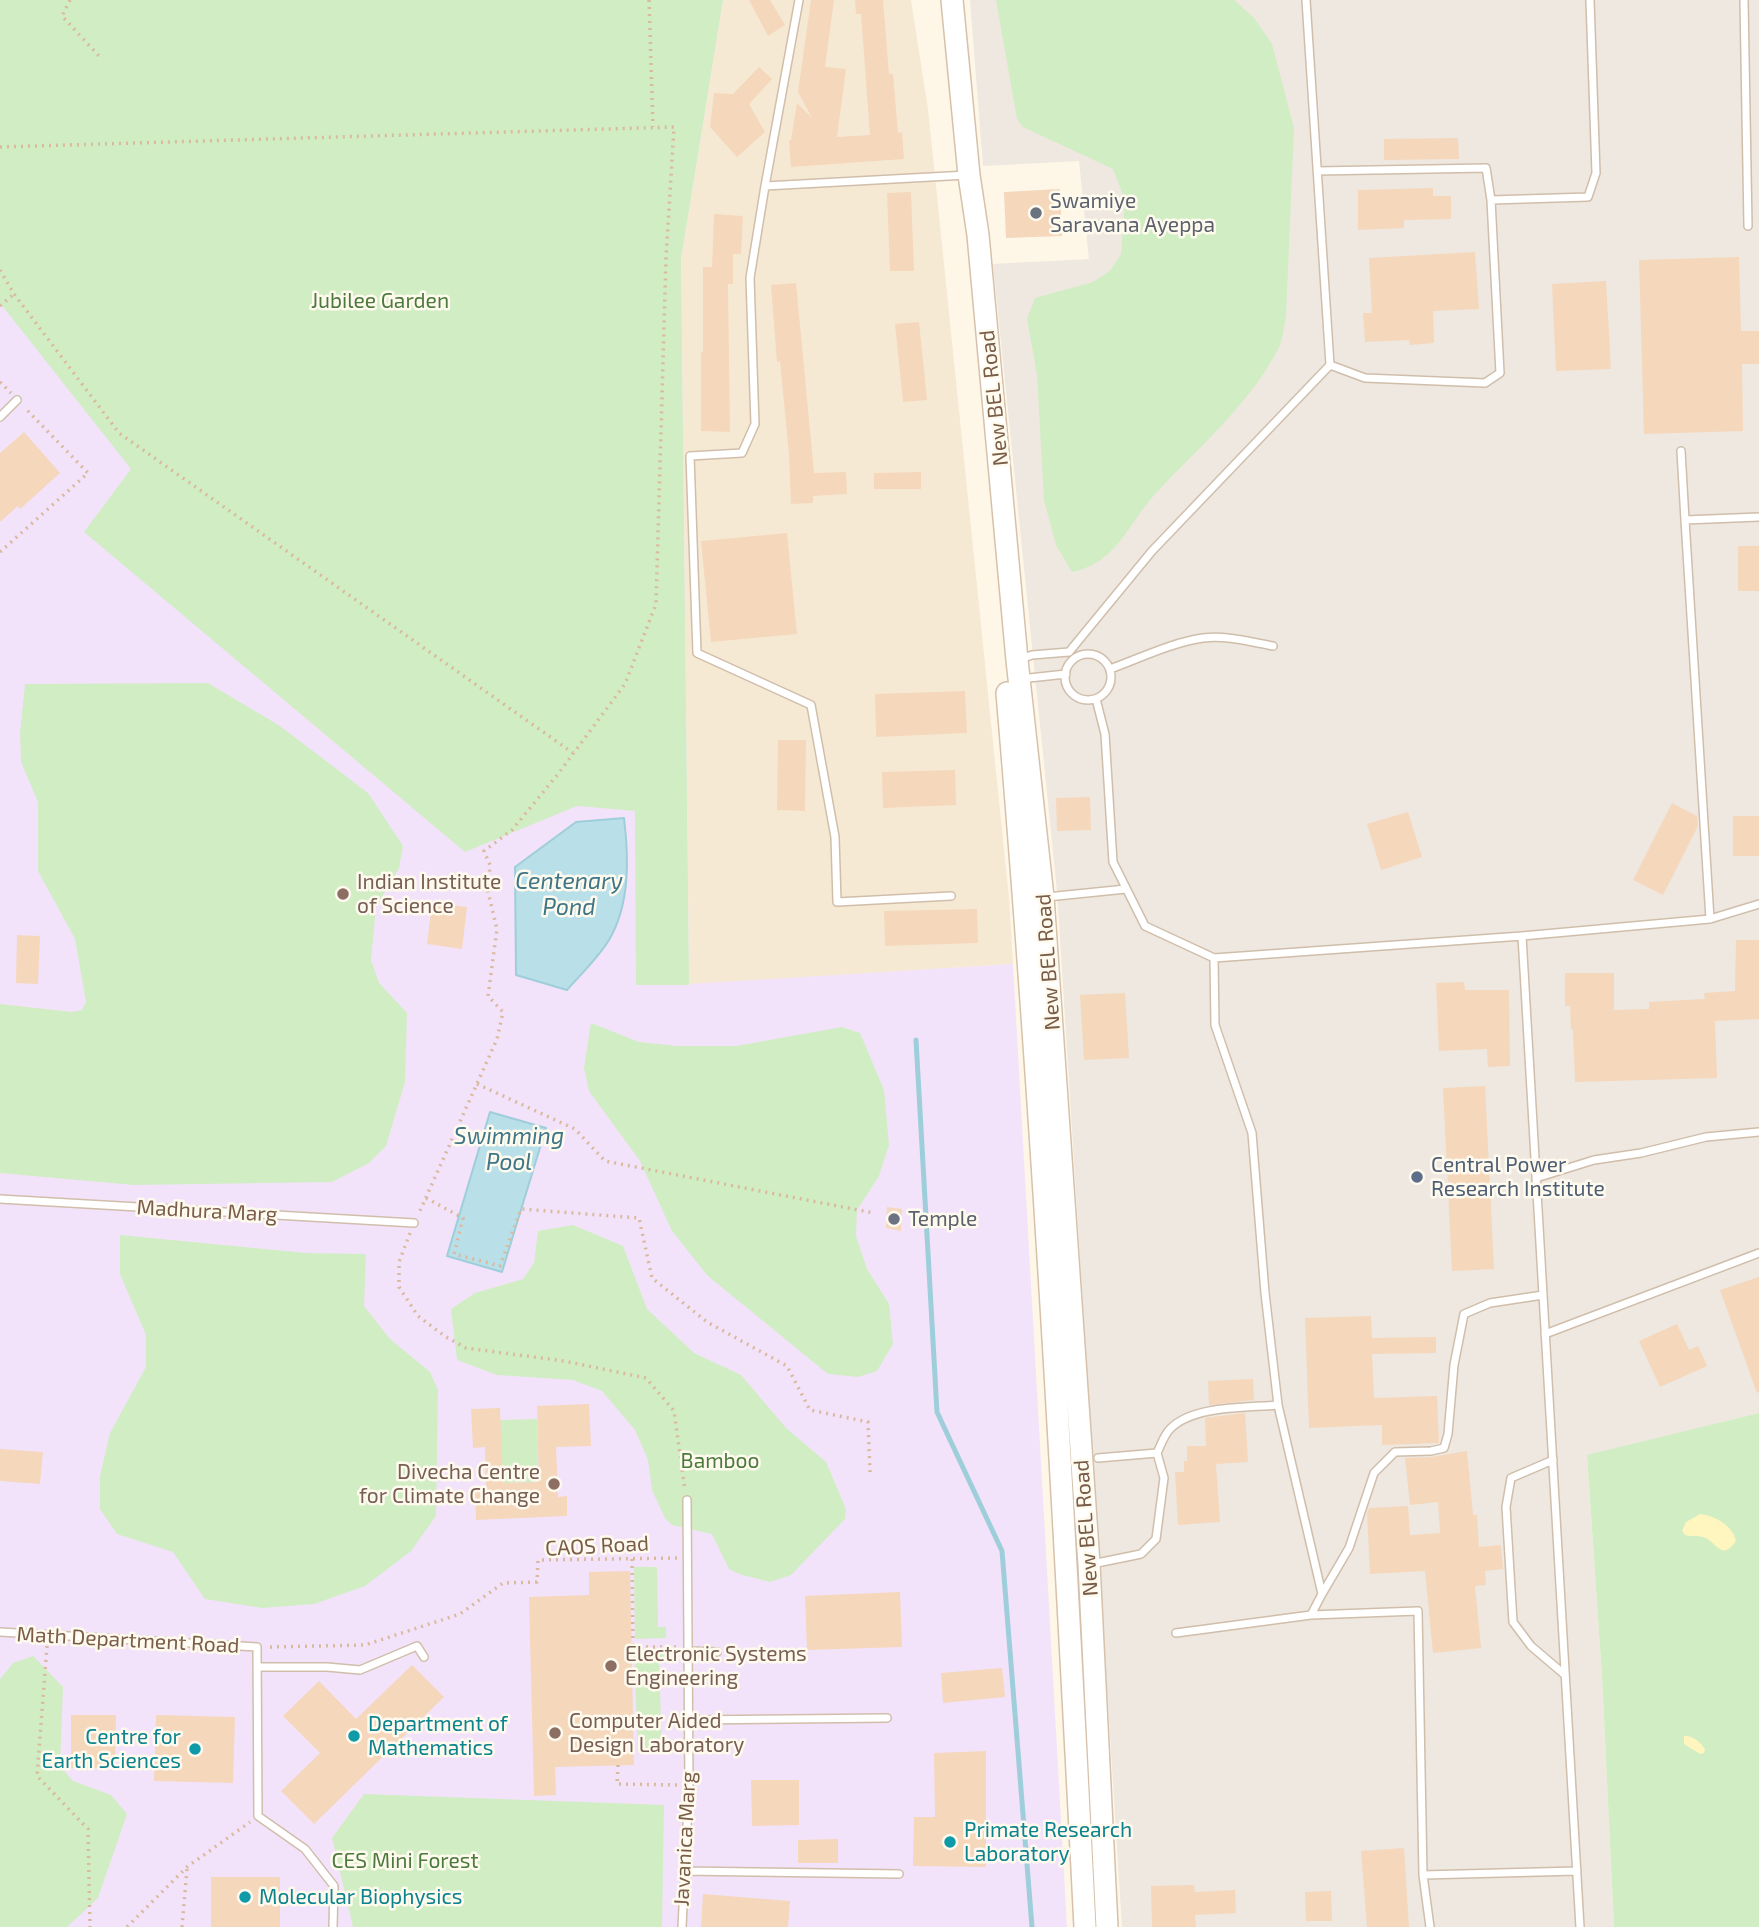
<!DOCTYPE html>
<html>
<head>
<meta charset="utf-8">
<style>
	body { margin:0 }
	canvas { display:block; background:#fef6e7 }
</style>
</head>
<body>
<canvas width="1759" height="1927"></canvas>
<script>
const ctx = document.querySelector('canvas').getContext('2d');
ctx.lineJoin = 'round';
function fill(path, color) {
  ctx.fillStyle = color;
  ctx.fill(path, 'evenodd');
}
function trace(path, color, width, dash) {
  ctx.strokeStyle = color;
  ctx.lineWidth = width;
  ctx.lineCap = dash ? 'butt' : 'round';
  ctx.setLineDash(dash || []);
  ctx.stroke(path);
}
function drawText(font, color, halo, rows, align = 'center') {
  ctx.font = font + ' "Exo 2",sans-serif';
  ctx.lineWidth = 5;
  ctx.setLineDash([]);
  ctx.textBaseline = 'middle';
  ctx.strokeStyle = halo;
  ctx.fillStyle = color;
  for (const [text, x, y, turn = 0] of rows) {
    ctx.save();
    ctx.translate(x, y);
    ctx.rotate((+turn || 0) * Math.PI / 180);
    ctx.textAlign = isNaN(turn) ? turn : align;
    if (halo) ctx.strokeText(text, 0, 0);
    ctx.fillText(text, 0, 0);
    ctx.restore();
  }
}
const residential = new Path2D(`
	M 723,0 L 911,0 L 928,109 L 935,176 L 1009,898 L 1013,964 L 689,985 L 681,259 Z`);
const industrial = new Path2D(`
	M 970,0 L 1759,0 L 1759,1413 L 1587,1456 L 1602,1677 L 1614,1927 L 1122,1927 L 1057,891 L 993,264 L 1089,259 L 1079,161 L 983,166 Z`);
const education = new Path2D(`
	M 0,0 L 723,0 L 681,259 L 689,984 L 1013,964 L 1067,1927 L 0,1927 Z`);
const green = new Path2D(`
	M 0,0 L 723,0 L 681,259 L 689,985 L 636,985 L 635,811 L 577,806 L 465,852 L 84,532 L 131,469 L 0,303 Z
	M 996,0 L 1234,0 L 1254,18 L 1272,44 L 1294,128 L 1286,316 C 1284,326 1283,338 1279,347 C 1252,402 1196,450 1155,494 C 1127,525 1117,563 1072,572 L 1056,545 L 1044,500 L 1037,375 L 1027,319 L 1035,298 L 1093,282 L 1110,271 L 1121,254 L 1125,200 L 1113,169 L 1023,127 L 1017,119 Z
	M 208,683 L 280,726 L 368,793 L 403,846 L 399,868 L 376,907 L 371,960 L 379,983 L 407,1013 L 405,1082 L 386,1146 L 369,1163 L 332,1182 L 134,1185 L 0,1173 L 0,1004 L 72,1012 L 82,1010 L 86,1002 L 75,939 L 38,871 L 38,802 L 21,762 L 20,733 L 25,684 Z
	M 591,1023 L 639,1042 L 677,1046 L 736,1046 L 842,1027 L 860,1033 L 884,1090 L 889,1145 L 879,1176 L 857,1210 L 856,1236 L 867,1269 L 889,1304 L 893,1344 L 877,1371 L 858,1377 L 828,1374 L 708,1276 L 672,1231 L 640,1161 L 589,1091 L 584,1068 Z
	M 573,1225 L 623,1246 L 647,1309 L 694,1353 L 741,1375 L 786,1428 L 826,1462 L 846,1509 L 845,1519 L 791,1575 L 770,1582 L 739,1574 L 729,1569 L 712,1534 L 672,1525 L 665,1518 L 652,1490 L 648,1460 L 635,1430 L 602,1391 L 573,1380 L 497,1375 L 457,1360 L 451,1309 L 475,1293 L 523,1279 L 534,1263 L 538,1231 Z
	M 120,1235 L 306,1253 L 366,1254 L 364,1306 L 390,1339 L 430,1372 L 438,1390 L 436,1516 L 411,1551 L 365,1586 L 314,1604 L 262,1608 L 205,1599 L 173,1552 L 117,1534 L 100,1509 L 100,1476 L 110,1433 L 146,1367 L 146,1335 L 120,1274 Z
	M 1759,1413 L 1759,1927 L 1614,1927 L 1602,1677 L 1587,1455 Z
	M 537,1419 L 539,1482 L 503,1483 L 500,1420 Z
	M 634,1567 L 657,1567 L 658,1627 L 666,1627 L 666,1638 L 635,1639 Z
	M 634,1651 L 666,1651 L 666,1660 L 659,1661 L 662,1751 L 638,1752 Z
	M 33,1656 L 63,1687 L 60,1766 L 73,1781 L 111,1795 L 127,1814 L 98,1898 L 67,1927 L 0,1927 L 0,1679 L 13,1663 Z
	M 364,1794 L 664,1805 L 662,1927 L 353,1927 L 332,1838 Z`);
const sand = new Path2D(`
	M 1700,1514 C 1716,1516 1733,1526 1736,1541 C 1721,1563 1716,1540 1703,1537 C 1697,1535 1691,1537 1685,1535 L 1682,1531 L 1686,1522 Z
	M 1684,1736 C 1693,1735 1700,1742 1705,1749 L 1704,1753 L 1700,1754 L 1684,1744 Z`);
const water = new Path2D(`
	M 624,818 C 629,859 630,904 609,940 C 598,958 581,974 567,990 L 516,975 L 515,867 L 576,822 Z
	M 490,1112 L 546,1128 L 502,1272 L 447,1256 Z`);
const stream = new Path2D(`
	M 916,1040 L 937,1412 L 1002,1551 L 1032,1927`);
const building = new Path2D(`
	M 749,0 L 770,0 L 785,25 L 768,36 Z
	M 811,0 L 834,0 L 825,67 L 846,69 L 837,137 L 870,135 L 861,14 L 856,14 L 855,0 L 883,0 L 889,74 L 893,74 L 898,133 L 902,132 L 904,159 L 791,167 L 789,140 L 791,140 L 797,103 L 812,118 L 798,92 Z
	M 759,67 L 772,79 L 749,104 L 765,132 L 737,157 L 710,127 L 714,93 L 733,94 Z
	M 1458,138 L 1459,159 L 1384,160 L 1384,139 Z
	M 1433,188 L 1433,196 L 1451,196 L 1451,219 L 1404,220 L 1404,228 L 1358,230 L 1358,190 Z
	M 1060,189 L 1062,236 L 1006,238 L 1004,192 Z
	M 911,192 L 914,271 L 890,271 L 887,193 Z
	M 714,214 L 743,216 L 741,254 L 733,254 L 733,284 L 728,284 L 730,432 L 701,431 L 701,352 L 703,352 L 703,267 L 712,267 Z
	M 1475,252 L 1479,309 L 1433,311 L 1434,343 L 1410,345 L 1409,340 L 1365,342 L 1363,313 L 1372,313 L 1369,258 Z
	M 1739,257 L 1741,331 L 1759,331 L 1759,364 L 1742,364 L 1743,431 L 1644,434 L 1639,260 Z
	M 1606,281 L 1611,369 L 1556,371 L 1552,284 Z
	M 796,283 L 814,473 L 846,472 L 847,494 L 813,496 L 813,503 L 791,504 L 789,454 L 780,361 L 777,362 L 771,285 Z
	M 919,322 L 927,400 L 903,402 L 895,324 Z
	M 24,432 L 60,473 L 20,509 L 18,506 L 0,522 L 0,453 Z
	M 921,472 L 921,489 L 874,489 L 874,473 Z
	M 787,533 L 797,634 L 711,642 L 701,541 Z
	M 1738,546 L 1759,546 L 1759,591 L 1738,591 Z
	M 965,691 L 967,733 L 876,737 L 875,694 Z
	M 778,740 L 806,740 L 805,811 L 777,810 Z
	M 955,770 L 956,805 L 883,808 L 882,772 Z
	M 1090,797 L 1091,830 L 1057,831 L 1056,798 Z
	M 1672,803 L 1697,816 L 1698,826 L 1663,895 L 1633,880 Z
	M 1408,812 L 1422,857 L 1381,870 L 1367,824 Z
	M 1733,816 L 1759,816 L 1759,856 L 1733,856 Z
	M 432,903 L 467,907 L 462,949 L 427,944 Z
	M 977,909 L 978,943 L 885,946 L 884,911 Z
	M 17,935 L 40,936 L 38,984 L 16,983 Z
	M 1736,940 L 1759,940 L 1759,1019 L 1715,1021 L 1717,1078 L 1575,1082 L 1573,1030 L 1571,1030 L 1570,1006 L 1565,1006 L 1565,973 L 1614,973 L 1614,1010 L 1649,1009 L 1649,1002 L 1705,999 L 1704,993 L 1735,991 Z
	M 1464,982 L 1465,990 L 1509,990 L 1510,1066 L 1488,1067 L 1487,1049 L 1439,1051 L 1436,983 Z
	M 1125,993 L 1129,1058 L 1084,1060 L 1080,995 Z
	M 1485,1086 L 1494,1269 L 1452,1271 L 1443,1088 Z
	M 887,1207 L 902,1209 L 901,1231 L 886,1228 Z
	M 1759,1277 L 1759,1392 L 1757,1393 L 1720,1290 Z
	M 1371,1316 L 1372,1338 L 1436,1337 L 1436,1353 L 1372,1354 L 1374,1398 L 1437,1396 L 1439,1443 L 1382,1445 L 1382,1425 L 1309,1428 L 1305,1318 Z
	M 1677,1324 L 1689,1350 L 1698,1346 L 1707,1366 L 1660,1387 L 1639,1341 Z
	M 1253,1379 L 1254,1400 L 1209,1405 L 1208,1381 Z
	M 589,1404 L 591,1446 L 556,1447 L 558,1497 L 567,1496 L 567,1516 L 476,1520 L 475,1486 L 486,1486 L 485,1447 L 473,1448 L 471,1409 L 500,1408 L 503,1483 L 539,1482 L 537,1406 Z
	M 1245,1413 L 1248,1462 L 1216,1464 L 1220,1522 L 1178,1525 L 1175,1472 L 1184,1472 L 1184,1461 L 1187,1461 L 1187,1446 L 1206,1446 L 1205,1418 Z
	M 0,1449 L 43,1452 L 40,1484 L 0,1481 Z
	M 1467,1451 L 1473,1515 L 1477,1515 L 1479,1547 L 1501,1545 L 1503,1569 L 1485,1571 L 1486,1585 L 1475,1586 L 1481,1648 L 1433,1653 L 1425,1571 L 1370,1574 L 1367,1514 L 1369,1508 L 1408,1506 L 1410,1535 L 1440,1533 L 1438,1502 L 1410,1505 L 1405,1458 L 1431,1457 Z
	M 630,1571 L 634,1765 L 555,1767 L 556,1795 L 534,1796 L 529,1597 L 589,1595 L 589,1572 Z
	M 900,1592 L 902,1647 L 807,1650 L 805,1596 Z
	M 412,1665 L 444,1697 L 314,1824 L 281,1791 L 320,1753 L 283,1716 L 319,1681 L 356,1719 Z
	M 1002,1668 L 1005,1697 L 943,1703 L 941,1673 Z
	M 71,1715 L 116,1715 L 115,1768 L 71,1768 Z
	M 156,1715 L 235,1717 L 233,1783 L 154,1781 Z
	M 986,1751 L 986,1867 L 913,1866 L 914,1817 L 935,1817 L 934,1753 Z
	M 751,1780 L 799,1780 L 799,1825 L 752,1826 Z
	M 838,1839 L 838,1863 L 798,1863 L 798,1840 Z
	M 1404,1848 L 1409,1927 L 1367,1927 L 1361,1851 Z
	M 211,1877 L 280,1877 L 280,1927 L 211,1927 Z
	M 1194,1885 L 1195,1892 L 1235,1890 L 1236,1913 L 1195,1915 L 1196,1927 L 1152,1927 L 1151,1886 Z
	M 1331,1891 L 1332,1921 L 1306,1921 L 1305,1892 Z
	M 703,1894 L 790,1901 L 788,1927 L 701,1927 Z`);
const path = new Path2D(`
	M 70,0 L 62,16 L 99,56
	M 649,0 L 653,127
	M 0,147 L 674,127 L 666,258 L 656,604 L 625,684 L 558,774 L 512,830 L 484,851 L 490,865 L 488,892 L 497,929 L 488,996 L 503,1012 L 497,1039 L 419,1213
	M 0,270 L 14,294 L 119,433 L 573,753
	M 0,306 L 14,294
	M 0,382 L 11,393
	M 0,552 L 88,473 L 26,409
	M 477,1084 L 575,1129 L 605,1161 L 874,1213
	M 426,1198 L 463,1218 L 454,1254 L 500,1266 L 521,1209 L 639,1218 L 652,1278 L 707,1322 L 787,1366 L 810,1410 L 868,1422 L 870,1472
	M 410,1233 L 399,1262 L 399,1287 L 418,1316 L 446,1337 L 466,1348 L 564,1361 L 646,1378 L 674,1411 L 685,1490
	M 632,1559 L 633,1647
	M 47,1646 L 37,1776 L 88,1829 L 90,1927
	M 270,1647 L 365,1645 L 460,1614 L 503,1583 L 537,1582 L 538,1560 L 677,1558
	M 632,1647 L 676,1647
	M 618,1765 L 617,1784 L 680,1785
	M 127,1927 L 187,1867 L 250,1822
	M 182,1927 L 187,1869`);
const lane = new Path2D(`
	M 799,0 L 765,186 L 750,278 L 755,424 L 742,453 L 690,456 L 697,653 L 811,705 L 835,837 L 837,902 L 951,896
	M 1306,0 L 1330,365 L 1365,378 L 1485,383 L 1500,373 L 1491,200 L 1588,197 L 1596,173 L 1590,0
	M 1744,0 L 1748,226
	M 1317,171 L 1486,168 L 1491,200
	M 765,186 L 967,175
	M 0,417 L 17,400
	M 1681,451 L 1685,520
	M1065 677a23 23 0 1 1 46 0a23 23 0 1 1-46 0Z
	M 1021,659 L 1032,655 L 1069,652 L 1152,551 L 1330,365
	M 1110,669 C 1138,659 1173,642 1203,638 C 1226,635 1251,642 1273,646
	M 1020,679 L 1066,674
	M 1096,699 L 1105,734 L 1113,862 L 1145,926 L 1214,958 L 1522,936 L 1710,919 L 1685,520 L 1759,517
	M 1047,897 L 1126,889
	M 1710,919 L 1759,904
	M 1522,936 L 1580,1927
	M 1536,1178 L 1594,1160 L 1641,1153 L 1706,1137 L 1759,1132
	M 0,1199 L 414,1223
	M 1545,1334 L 1759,1253
	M 1098,1458 L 1157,1453
	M 1553,1460 L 1511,1478 L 1506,1507 L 1513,1622 L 1531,1646 L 1565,1675
	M 1092,1564 L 1141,1554 L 1156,1539 L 1164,1478 L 1157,1453 C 1161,1445 1164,1435 1170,1429 C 1193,1405 1247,1408 1278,1405 L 1265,1293 L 1252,1133 L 1215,1025 L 1214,958
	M 1322,1594 L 1349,1548 L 1374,1473 L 1395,1452 L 1431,1451 L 1444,1448 L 1448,1434 L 1454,1365 L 1464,1314 L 1490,1303 L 1543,1295
	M 1311,1615 L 1418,1611 L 1423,1875 L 1430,1927
	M 0,1632 L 257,1647 L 258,1816 L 305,1849 L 334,1886 L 333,1927
	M 1176,1633 L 1311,1615 L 1322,1594 L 1278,1405
	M 688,1651 L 717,1652
	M 257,1667 L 327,1667 L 360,1670 L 417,1646 L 424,1657
	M 689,1720 L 887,1718
	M 683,1871 L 899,1874
	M 1423,1875 L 1577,1871
	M 682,1927 L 689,1785 L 687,1500`);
const secondary = new Path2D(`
	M 952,0 L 969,175 L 978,235 L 1017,660 L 1043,897 L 1089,1564 L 1107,1927
	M 1007,693 C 1042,1103 1064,1515 1085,1927`);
const markers = [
	[1036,213,7,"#6b7280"],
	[343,894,7,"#8d6e63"],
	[1417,1177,7,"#5c6f8a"],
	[894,1219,7,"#6b7280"],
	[554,1484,7,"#8d6e63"],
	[611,1666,7,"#8d6e63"],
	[555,1733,7,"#8d6e63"],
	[354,1736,7,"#0f9aa8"],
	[195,1749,7,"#0f9aa8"],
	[950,1842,7,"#0f9aa8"],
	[245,1897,7,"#0f9aa8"]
];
const worshipNames = [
	["Swamiye",1050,201],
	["Saravana Ayeppa",1050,225],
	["Temple",908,1219]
];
const parkNames = [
	["Jubilee Garden",380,301],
	["Bamboo",720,1461],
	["CES Mini Forest",405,1861]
];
const streetNames = [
	["New BEL Road",994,398,-96],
	["New BEL Road",1048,962,-94],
	["Madhura Marg",207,1211,3],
	["New BEL Road",1086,1528,-94],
	["CAOS Road",597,1546,-3],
	["Math Department Road",128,1640,3],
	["Javanica Marg",685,1839,-87]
];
const educationNames = [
	["Indian Institute",357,882],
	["of Science",357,906],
	["Divecha Centre",540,1472,"right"],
	["for Climate Change",540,1496,"right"],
	["Electronic Systems",625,1654],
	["Engineering",625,1678],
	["Computer Aided",569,1721],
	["Design Laboratory",569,1745]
];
const serviceNames = [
	["Central Power",1431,1165],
	["Research Institute",1431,1189]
];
const cultureNames = [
	["Department of",368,1724],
	["Mathematics",368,1748],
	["Centre for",181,1737,"right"],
	["Earth Sciences",181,1761,"right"],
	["Primate Research",964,1830],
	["Laboratory",964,1854],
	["Molecular Biophysics",259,1897]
];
const waterNames = [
	["Centenary",569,881],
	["Pond",569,907],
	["Swimming",509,1136],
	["Pool",509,1162]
];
fill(residential, '#f6e9d4');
fill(industrial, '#eee8e0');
fill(education, '#f3e3fa');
fill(green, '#d1edc4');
fill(sand, '#fff5bf');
fill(water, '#b9dfe9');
trace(water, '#9fcedb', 2);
trace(stream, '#9fcedb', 5);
fill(building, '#f5d7bc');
trace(lane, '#d0beab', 10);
trace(secondary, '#d6c1ab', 24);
trace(path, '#daba9f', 3.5, [2, 5]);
trace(lane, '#fff', 7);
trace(secondary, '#fff', 21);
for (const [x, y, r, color] of markers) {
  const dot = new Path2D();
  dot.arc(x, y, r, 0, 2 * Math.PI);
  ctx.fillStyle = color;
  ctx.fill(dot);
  trace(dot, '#fffaee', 2.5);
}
drawText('21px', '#5b616d', '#fffaee', worshipNames, 'left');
drawText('21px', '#4b7a3d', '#fffaee', parkNames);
drawText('21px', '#795d49', '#fffaee', streetNames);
drawText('21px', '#785e54', '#fffaee', educationNames, 'left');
drawText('21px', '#4e5e75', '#fffaee', serviceNames, 'left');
drawText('21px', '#0d838f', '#fffaee', cultureNames, 'left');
drawText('italic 23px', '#3e7687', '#fffaee', waterNames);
</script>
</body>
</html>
